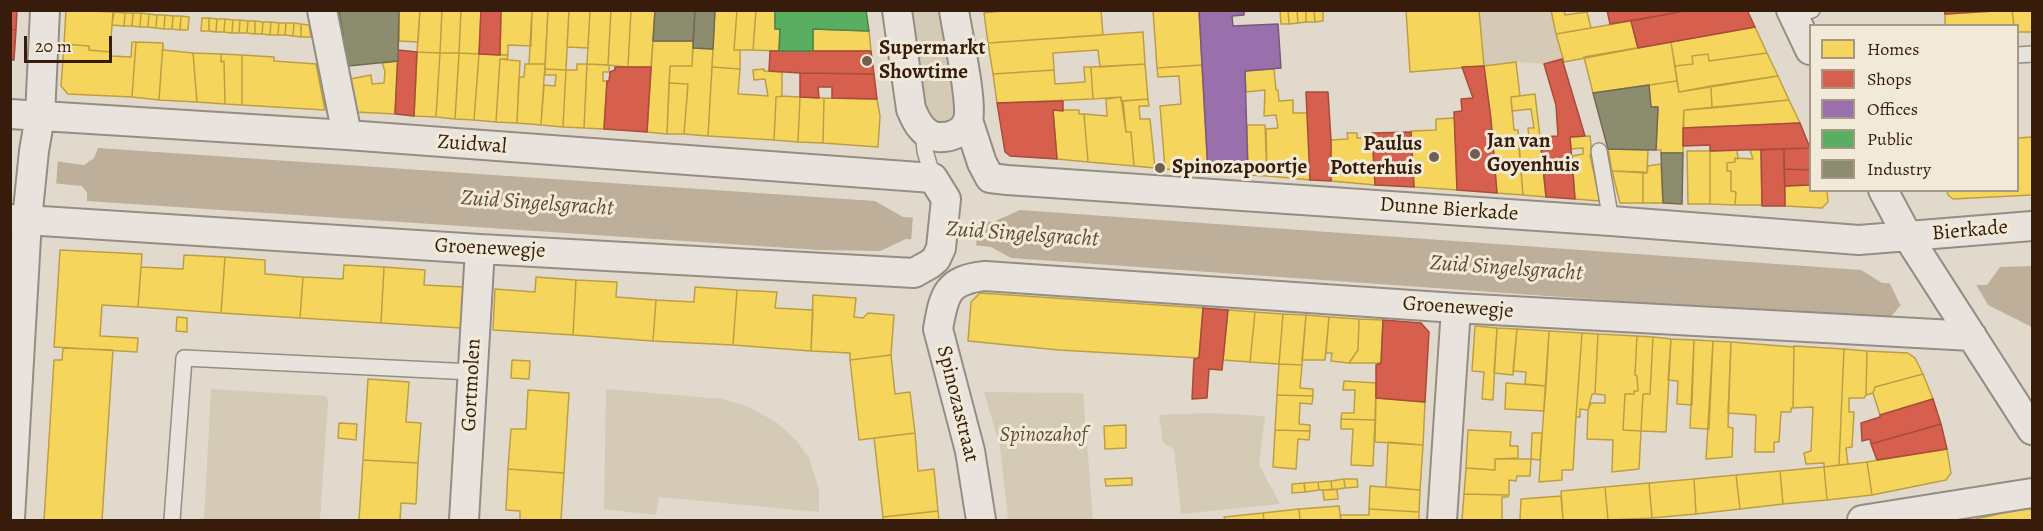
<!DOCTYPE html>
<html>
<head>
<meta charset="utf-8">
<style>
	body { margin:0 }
	#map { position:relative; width:2043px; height:531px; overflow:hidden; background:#e1dacc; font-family:Alegreya,serif }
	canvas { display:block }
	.frame { position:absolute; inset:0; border:12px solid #371c0b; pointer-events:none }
	.legend { position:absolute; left:1809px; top:24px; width:210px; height:168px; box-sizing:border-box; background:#f1ead8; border:2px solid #a79886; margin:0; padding:8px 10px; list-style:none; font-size:18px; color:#371c0b }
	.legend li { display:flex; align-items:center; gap:12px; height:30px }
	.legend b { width:30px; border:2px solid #a79886 }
	.scale { position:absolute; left:24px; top:36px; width:88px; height:27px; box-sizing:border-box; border:3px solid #371c0b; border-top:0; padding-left:8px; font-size:18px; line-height:21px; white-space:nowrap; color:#371c0b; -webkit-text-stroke:4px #f1ead8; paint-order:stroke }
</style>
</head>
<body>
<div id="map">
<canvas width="2043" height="531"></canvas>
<div class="frame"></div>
<ul class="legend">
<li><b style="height:16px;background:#f6d55c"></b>Homes</li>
<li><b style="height:16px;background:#d6604d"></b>Shops</li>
<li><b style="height:16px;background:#9970ab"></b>Offices</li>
<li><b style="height:16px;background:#5aae61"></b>Public</li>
<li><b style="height:16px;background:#8c8c6e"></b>Industry</li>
</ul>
<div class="scale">20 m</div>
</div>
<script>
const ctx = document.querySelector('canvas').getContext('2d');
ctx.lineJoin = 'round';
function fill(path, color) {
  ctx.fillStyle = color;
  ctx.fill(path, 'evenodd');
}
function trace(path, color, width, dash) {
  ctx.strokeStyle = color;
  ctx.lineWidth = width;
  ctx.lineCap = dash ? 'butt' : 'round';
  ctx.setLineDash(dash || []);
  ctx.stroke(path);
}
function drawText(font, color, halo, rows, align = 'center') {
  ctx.font = font + ' Alegreya,serif';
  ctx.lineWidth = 6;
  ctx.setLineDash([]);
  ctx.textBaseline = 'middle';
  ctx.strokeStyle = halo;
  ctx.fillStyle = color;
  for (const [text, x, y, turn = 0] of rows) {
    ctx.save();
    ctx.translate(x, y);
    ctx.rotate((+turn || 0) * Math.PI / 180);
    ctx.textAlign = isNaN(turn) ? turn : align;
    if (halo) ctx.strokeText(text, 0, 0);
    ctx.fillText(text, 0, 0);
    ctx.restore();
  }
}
const green = new Path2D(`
	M 897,11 L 954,11 L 968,120 L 934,137 Z
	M 1479,11 L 1551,11 L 1562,59 L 1544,64 L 1516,62 L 1484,66 Z
	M 211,389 L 326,396 L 328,401 L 320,520 L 204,520 Z
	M 606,389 L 723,399 L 749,407 L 776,422 L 796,440 L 809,458 L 819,489 L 819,512 L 659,497 L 656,515 L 604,509 Z
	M 984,392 L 1083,393 L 1093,520 L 1008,520 L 1000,447 Z
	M 1208,413 L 1265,416 L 1259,464 L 1280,504 L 1181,514 L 1174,449 L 1163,443 L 1159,415 Z`);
const water = new Path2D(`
	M 98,148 L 875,201 L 903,217 L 993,222 L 1020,210 L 1861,270 L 1882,283 L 1987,285 L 2000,267 L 2032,266 L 2032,327 L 1988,305 L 1901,305 L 1888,320 L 1011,258 L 991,247 L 906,239 L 880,251 L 819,250 L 87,201 L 87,193 L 82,186 L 11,179 L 11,155 L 84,165 L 94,158 Z`);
const pier = new Path2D(`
	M 10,152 L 58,158 L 56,187 L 10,182 Z
	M 913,215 L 978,218 L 976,249 L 911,243 Z
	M 1888,280 L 1974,281 L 1991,310 L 1987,308 L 1902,308 Z`);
const homes = new Path2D(`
	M 66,10 L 113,12 L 110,52 L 89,50 L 89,46 L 64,44 Z
	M 399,10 L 420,10 L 418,42 L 399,41 Z
	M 420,10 L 442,10 L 440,53 L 417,52 Z
	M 442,10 L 461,10 L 459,53 L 440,53 Z
	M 461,10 L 481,10 L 479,54 L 459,53 Z
	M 501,10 L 532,10 L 531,46 L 508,45 L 508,55 L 500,55 Z
	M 532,10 L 548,10 L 545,64 L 529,64 Z
	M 548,10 L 569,10 L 566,70 L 545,69 Z
	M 569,10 L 590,10 L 588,48 L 567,47 Z
	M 590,10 L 611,10 L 608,65 L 587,64 Z
	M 611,10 L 631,10 L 628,67 L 608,65 Z
	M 631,10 L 655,10 L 651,67 L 628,67 Z
	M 715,10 L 737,10 L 734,50 L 740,50 L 740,69 L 712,67 Z
	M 737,10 L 756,10 L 753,50 L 734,50 Z
	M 756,10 L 775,10 L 775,29 L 780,29 L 779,51 L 753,50 Z
	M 1011,10 L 1101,10 L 1103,35 L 988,43 L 984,13 Z
	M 1153,10 L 1199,10 L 1202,65 L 1157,68 Z
	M 1280,10 L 1288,10 L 1289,24 L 1281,24 Z
	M 1288,10 L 1297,10 L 1298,23 L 1289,24 Z
	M 1297,10 L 1306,10 L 1306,22 L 1298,23 Z
	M 1306,10 L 1314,10 L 1315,22 L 1306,22 Z
	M 1314,10 L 1323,10 L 1323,21 L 1315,22 Z
	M 1406,10 L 1479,10 L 1484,66 L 1410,72 Z
	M 1551,10 L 1564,10 L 1565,15 L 1587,12 L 1591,28 L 1556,34 Z
	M 2012,10 L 2014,26 L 1945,26 L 1945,14 Z
	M 2012,10 L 2032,10 L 2032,32 L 2018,32 L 2018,26 L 2014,26 Z
	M 114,12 L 125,13 L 124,26 L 112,25 Z
	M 125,13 L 133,13 L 132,26 L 124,26 Z
	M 133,13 L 141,13 L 140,27 L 132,26 Z
	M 141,13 L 149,14 L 148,27 L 140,27 Z
	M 149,14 L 157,15 L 156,28 L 148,27 Z
	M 157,15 L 165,15 L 164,29 L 156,28 Z
	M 165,15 L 173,16 L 172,29 L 164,29 Z
	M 173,16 L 181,16 L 180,30 L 172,29 Z
	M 181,16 L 189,17 L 188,30 L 180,30 Z
	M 202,18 L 209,18 L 209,31 L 201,31 Z
	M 209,18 L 217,19 L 216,32 L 209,31 Z
	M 217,19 L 225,19 L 224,32 L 216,32 Z
	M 225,19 L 233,20 L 232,33 L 224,32 Z
	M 233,20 L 240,20 L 239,33 L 232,33 Z
	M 240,20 L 248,21 L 247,33 L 239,33 Z
	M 248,21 L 255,21 L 255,34 L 247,33 Z
	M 255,21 L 263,22 L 262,34 L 255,34 Z
	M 1631,21 L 1638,48 L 1564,62 L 1556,34 Z
	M 263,22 L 271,22 L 270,35 L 262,34 Z
	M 271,22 L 279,23 L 278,35 L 270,35 Z
	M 279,23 L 286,23 L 285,35 L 278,35 Z
	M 286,23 L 294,23 L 293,36 L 285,35 Z
	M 294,23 L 301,24 L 301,37 L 293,36 Z
	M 301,24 L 309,25 L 311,37 L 301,37 Z
	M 1755,27 L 1767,53 L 1709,61 L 1708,54 L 1692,56 L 1693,64 L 1675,66 L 1671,42 Z
	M 813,29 L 869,31 L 871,51 L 813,51 Z
	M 1143,32 L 1145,64 L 1100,67 L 1098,50 L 1053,53 L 1054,70 L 993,74 L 988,43 Z
	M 653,41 L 693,41 L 692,66 L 670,66 L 667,134 L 647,132 Z
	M 132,42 L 136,42 L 132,97 L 68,94 L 61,86 L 64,44 L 89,46 L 89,50 L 110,52 L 110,56 L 131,57 Z
	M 136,42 L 163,43 L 159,100 L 132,97 Z
	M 1671,42 L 1677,81 L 1593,93 L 1584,57 Z
	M 163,43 L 163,50 L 193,53 L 197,102 L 159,100 Z
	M 693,48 L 713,49 L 708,136 L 684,134 L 688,84 L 669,83 L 670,66 L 692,66 Z
	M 417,52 L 440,53 L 436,117 L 414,116 Z
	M 193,53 L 221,54 L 221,62 L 224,61 L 225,104 L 197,102 Z
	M 440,53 L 459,53 L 455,119 L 436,117 Z
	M 459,53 L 479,54 L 474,120 L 455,119 Z
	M 1767,53 L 1778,76 L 1679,92 L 1675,66 L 1693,64 L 1692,56 L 1708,54 L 1709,61 Z
	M 221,54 L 242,55 L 242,105 L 225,104 L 224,61 L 221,62 Z
	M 479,54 L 508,55 L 507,59 L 500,59 L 496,122 L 474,120 Z
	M 242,55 L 274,57 L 274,61 L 316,64 L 325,110 L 242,105 Z
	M 500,59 L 520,61 L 517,123 L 496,122 Z
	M 398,61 L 395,114 L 356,112 L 350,79 L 371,75 L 372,84 L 384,83 L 385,71 L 382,63 Z
	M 1516,62 L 1520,96 L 1511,97 L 1514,130 L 1518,130 L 1523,195 L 1497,193 L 1484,66 Z
	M 525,64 L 545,64 L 541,125 L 517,123 L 519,77 L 524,77 Z
	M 577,64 L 587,64 L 584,128 L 563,127 L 566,70 L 577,70 Z
	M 587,64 L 609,65 L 609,72 L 603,72 L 603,81 L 607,81 L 604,129 L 584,128 Z
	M 1145,64 L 1148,99 L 1121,101 L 1121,97 L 1093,99 L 1091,67 Z
	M 1202,65 L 1208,172 L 1165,169 L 1160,106 L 1181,104 L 1179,76 L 1158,77 L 1157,68 Z
	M 712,67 L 740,69 L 738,94 L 755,95 L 768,96 L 765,79 L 754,80 L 753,70 L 764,69 L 764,71 L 782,72 L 782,96 L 776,97 L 774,140 L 708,136 Z
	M 1084,67 L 1091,67 L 1093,99 L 997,103 L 993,74 L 1054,70 L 1055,84 L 1085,82 Z
	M 545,69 L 566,70 L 563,127 L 541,125 L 544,85 L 555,86 L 556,75 L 545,75 Z
	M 1274,69 L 1276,90 L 1278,90 L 1279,101 L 1293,100 L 1293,113 L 1308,113 L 1310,180 L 1267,176 L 1266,129 L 1278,128 L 1276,115 L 1264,116 L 1265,90 L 1246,92 L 1245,71 Z
	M 1778,76 L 1789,100 L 1712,108 L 1711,86 Z
	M 1677,81 L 1679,92 L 1711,86 L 1712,108 L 1684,110 L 1683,153 L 1661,153 L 1661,150 L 1656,150 L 1658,107 L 1651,107 L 1649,85 Z
	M 669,83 L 688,84 L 684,134 L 667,134 Z
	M 1535,94 L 1540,137 L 1546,197 L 1523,195 L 1519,148 L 1530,147 L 1528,128 L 1534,128 L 1531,109 L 1512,111 L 1511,97 Z
	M 782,96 L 800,97 L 798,142 L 774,140 L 776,97 Z
	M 800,97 L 824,98 L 823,143 L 798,142 Z
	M 1121,97 L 1126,132 L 1131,132 L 1134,166 L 1088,162 L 1084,114 L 1107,116 L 1106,99 Z
	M 824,98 L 877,99 L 880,116 L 878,147 L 823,143 Z
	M 1148,99 L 1149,106 L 1139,106 L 1140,119 L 1150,119 L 1155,168 L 1134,166 L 1131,132 L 1126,132 L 1123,101 Z
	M 1789,100 L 1800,123 L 1683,128 L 1684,110 Z
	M 1053,110 L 1079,110 L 1079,114 L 1084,114 L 1088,162 L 1057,159 Z
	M 1455,118 L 1457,190 L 1414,187 L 1411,131 L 1436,130 L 1436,119 Z
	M 1247,125 L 1265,125 L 1267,176 L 1248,175 Z
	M 1347,133 L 1357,133 L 1357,138 L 1373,138 L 1375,185 L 1331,181 L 1331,140 L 1348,139 Z
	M 1590,136 L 1592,154 L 1590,155 L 1600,201 L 1575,199 L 1572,156 L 1583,154 L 1583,148 L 1571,149 L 1570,137 Z
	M 2032,137 L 2032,195 L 1953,199 L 1948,195 L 1947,190 L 2018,190 L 2018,138 Z
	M 1608,149 L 1648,150 L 1647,173 L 1612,171 Z
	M 1737,150 L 1738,159 L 1735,158 L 1735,162 L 1727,163 L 1727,171 L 1731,171 L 1731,191 L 1736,192 L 1735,205 L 1710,204 L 1710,151 Z
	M 1750,150 L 1761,150 L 1762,205 L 1735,205 L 1736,192 L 1731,191 L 1731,171 L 1727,171 L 1727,163 L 1735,162 L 1735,158 L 1753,159 Z
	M 1687,151 L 1710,151 L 1710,204 L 1688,204 Z
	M 1661,164 L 1663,203 L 1643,203 L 1643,172 L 1647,173 L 1648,166 Z
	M 1612,171 L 1643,172 L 1643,203 L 1620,203 Z
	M 1810,185 L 1810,190 L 1827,190 L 1828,202 L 1822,208 L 1785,206 L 1785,186 Z
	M 60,250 L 142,254 L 138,307 L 102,305 L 100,336 L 138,338 L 137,352 L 54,347 Z
	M 184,255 L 225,257 L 221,313 L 138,307 L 141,267 L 183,269 Z
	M 225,257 L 265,260 L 265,274 L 303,277 L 300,318 L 221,313 Z
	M 344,265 L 384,267 L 381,323 L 300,318 L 303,277 L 343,279 Z
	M 384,267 L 425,270 L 424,285 L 464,287 L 461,328 L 381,323 Z
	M 536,277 L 576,280 L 573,335 L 493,330 L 495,289 L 535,292 Z
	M 576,280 L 617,282 L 616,297 L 656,300 L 653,341 L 573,335 Z
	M 695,287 L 737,290 L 733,345 L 653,341 L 656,300 L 694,302 Z
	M 737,290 L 777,292 L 775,308 L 813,310 L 811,351 L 733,345 Z
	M 980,293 L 1203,308 L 1199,358 L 1059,350 L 968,341 L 971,302 Z
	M 813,295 L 856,298 L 854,317 L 863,318 L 868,313 L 894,315 L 891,355 L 850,360 L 850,353 L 811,351 Z
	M 1228,310 L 1255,312 L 1250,362 L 1223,360 Z
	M 1255,312 L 1283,314 L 1279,364 L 1250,362 Z
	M 1283,314 L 1306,315 L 1302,365 L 1279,364 Z
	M 1306,315 L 1329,317 L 1325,360 L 1302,360 Z
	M 177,317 L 187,318 L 187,332 L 176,331 Z
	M 1329,317 L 1359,319 L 1358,350 L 1349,363 L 1331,361 L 1332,353 L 1326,353 Z
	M 1359,319 L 1383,320 L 1381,363 L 1349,363 L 1358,350 Z
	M 1475,326 L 1497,328 L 1493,400 L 1482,399 L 1484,372 L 1472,371 Z
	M 1497,328 L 1517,329 L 1513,375 L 1494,373 Z
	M 1517,329 L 1549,331 L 1546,386 L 1525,384 L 1526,372 L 1513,371 Z
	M 1549,331 L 1582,333 L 1576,417 L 1573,470 L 1562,470 L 1562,480 L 1539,482 Z
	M 1582,333 L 1598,334 L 1595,394 L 1592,394 L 1588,410 L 1580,409 L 1580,417 L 1576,417 Z
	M 1598,334 L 1637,336 L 1635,375 L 1637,376 L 1638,391 L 1634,391 L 1634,394 L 1625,394 L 1623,430 L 1641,431 L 1639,469 L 1612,472 L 1613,440 L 1587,439 L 1588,410 L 1591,403 L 1605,403 L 1605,395 L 1595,394 Z
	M 1637,336 L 1653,337 L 1650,394 L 1643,394 L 1641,431 L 1623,430 L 1625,394 L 1634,394 L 1634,391 L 1638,391 L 1637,376 L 1635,375 Z
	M 1653,337 L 1671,339 L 1666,432 L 1641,431 L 1643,394 L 1650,394 Z
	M 1671,339 L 1694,340 L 1692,405 L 1677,404 L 1678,381 L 1668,380 Z
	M 1694,340 L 1713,341 L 1709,429 L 1690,428 Z
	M 1713,341 L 1731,342 L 1728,427 L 1733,428 L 1732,457 L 1706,459 Z
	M 1731,342 L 1794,347 L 1793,408 L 1791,408 L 1791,412 L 1781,412 L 1779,442 L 1774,442 L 1774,452 L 1755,452 L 1756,415 L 1728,413 Z
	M 1794,346 L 1844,349 L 1839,465 L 1824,467 L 1824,463 L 1806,464 L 1804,453 L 1811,451 L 1813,407 L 1793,408 Z
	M 63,348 L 113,350 L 102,520 L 44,520 L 54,360 L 62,360 Z
	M 1844,349 L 1867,351 L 1866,395 L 1864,398 L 1849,398 L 1849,412 L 1854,412 L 1852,447 L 1846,448 L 1848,464 L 1839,465 Z
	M 1867,351 L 1908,353 L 1915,358 L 1923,374 L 1875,387 L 1873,393 L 1866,395 Z
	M 891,355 L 895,394 L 910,392 L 915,433 L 859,440 L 850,360 Z
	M 512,360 L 530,361 L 529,379 L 511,378 Z
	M 1279,364 L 1302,365 L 1300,388 L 1313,389 L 1313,396 L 1277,395 Z
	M 1923,374 L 1933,399 L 1880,415 L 1873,393 L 1875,387 Z
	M 368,379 L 409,382 L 406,422 L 421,423 L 418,463 L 363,460 Z
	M 1344,381 L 1376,383 L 1375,420 L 1341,419 L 1342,413 L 1354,413 L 1355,390 L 1343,390 Z
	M 1506,383 L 1546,386 L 1544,411 L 1505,409 Z
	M 528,390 L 569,393 L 564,473 L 508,469 L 511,429 L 526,429 Z
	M 1277,395 L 1313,396 L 1312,404 L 1300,403 L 1299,424 L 1310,425 L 1310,431 L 1275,430 Z
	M 1376,398 L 1425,402 L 1423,445 L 1375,442 Z
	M 1341,419 L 1375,420 L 1373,466 L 1351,465 L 1353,429 L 1341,429 Z
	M 339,423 L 357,424 L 356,440 L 338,438 Z
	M 1126,425 L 1126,448 L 1105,449 L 1104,426 Z
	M 1275,430 L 1310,431 L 1309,440 L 1298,439 L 1296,469 L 1273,467 Z
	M 1468,430 L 1511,432 L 1510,446 L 1518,446 L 1518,458 L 1495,459 L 1495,470 L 1466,468 Z
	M 915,433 L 918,471 L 934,469 L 938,511 L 883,517 L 874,438 Z
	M 1532,433 L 1542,433 L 1540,460 L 1531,459 Z
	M 1388,442 L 1423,445 L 1420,490 L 1386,487 Z
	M 1947,449 L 1951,473 L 1946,480 L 1872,495 L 1867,462 Z
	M 1495,459 L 1531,459 L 1530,476 L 1517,476 L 1516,481 L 1509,480 L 1509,495 L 1464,494 L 1466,468 L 1495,470 Z
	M 363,460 L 418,463 L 416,504 L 401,503 L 400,520 L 359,520 Z
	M 1867,462 L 1872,495 L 1827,500 L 1824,467 Z
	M 1824,467 L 1827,500 L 1783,504 L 1780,471 Z
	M 508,469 L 564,473 L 561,520 L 520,520 L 520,511 L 506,510 Z
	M 1780,471 L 1783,504 L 1740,509 L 1736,475 Z
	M 1736,475 L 1740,509 L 1696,514 L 1694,479 Z
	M 1132,478 L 1132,485 L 1106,486 L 1105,479 Z
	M 1344,479 L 1345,488 L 1332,490 L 1331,481 Z
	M 1344,479 L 1357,479 L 1358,487 L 1345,488 Z
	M 1694,479 L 1696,514 L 1652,518 L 1649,483 Z
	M 1331,481 L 1332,490 L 1319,490 L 1318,482 Z
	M 1318,482 L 1319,490 L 1305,492 L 1304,483 Z
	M 1304,483 L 1305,492 L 1292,493 L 1292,484 Z
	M 1649,483 L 1652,518 L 1608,520 L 1605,487 Z
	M 1370,486 L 1420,490 L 1419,512 L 1369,509 Z
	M 1605,487 L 1608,520 L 1563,520 L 1561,491 Z
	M 1337,489 L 1338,499 L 1324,500 L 1323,490 Z
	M 1464,494 L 1509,495 L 1508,497 L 1502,497 L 1502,520 L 1462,520 Z
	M 1561,496 L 1563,520 L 1520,520 L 1521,499 Z
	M 1339,506 L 1341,520 L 1300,520 L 1299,509 Z
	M 2025,508 L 2032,510 L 2032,520 L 1976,520 L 1976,519 Z
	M 1299,509 L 1300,520 L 1264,520 L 1263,513 Z
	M 1369,509 L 1419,512 L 1419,520 L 1341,520 L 1340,515 L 1369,515 Z
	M 938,511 L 939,520 L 883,520 L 883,517 Z
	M 1263,513 L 1264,520 L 1225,520 L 1224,517 Z`);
const shops = new Path2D(`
	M 10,10 L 17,10 L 16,30 L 10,29 Z
	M 481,10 L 501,10 L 500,55 L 479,54 Z
	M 1607,10 L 1674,10 L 1675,13 L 1610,24 Z
	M 1689,10 L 1747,10 L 1755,27 L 1638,48 L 1631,21 Z
	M 1944,10 L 2008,10 L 1945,14 Z
	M 10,29 L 16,30 L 14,60 L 10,60 Z
	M 398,50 L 417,52 L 414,116 L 395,114 Z
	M 770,51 L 871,51 L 874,74 L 800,73 L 769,71 Z
	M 1562,59 L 1585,136 L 1570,137 L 1575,199 L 1546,197 L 1540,137 L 1558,136 L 1556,105 L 1544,64 Z
	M 1484,66 L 1491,119 L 1497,193 L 1457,190 L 1454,112 L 1462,111 L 1461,99 L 1473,98 L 1462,67 Z
	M 615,67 L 651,67 L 647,132 L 604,129 L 607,81 L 609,81 L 610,72 L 615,70 Z
	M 800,73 L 874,74 L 877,99 L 832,98 L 832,87 L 818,87 L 819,98 L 800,97 Z
	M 1306,92 L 1328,92 L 1331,140 L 1331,181 L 1310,180 Z
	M 1063,101 L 1063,111 L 1053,110 L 1057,159 L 1010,156 L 1005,152 L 997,103 Z
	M 1800,123 L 1810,148 L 1710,151 L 1710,145 L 1683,146 L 1683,128 Z
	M 1411,132 L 1414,187 L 1375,185 L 1372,133 Z
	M 1810,148 L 1810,170 L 1784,169 L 1784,149 Z
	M 1784,149 L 1785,206 L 1762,206 L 1761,150 Z
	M 1784,169 L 1810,170 L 1810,185 L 1785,186 Z
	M 1203,308 L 1228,310 L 1222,370 L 1209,369 L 1207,398 L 1192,399 L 1194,359 L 1199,358 Z
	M 1383,320 L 1421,323 L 1429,332 L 1425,402 L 1376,398 L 1376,365 L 1381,363 Z
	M 1933,399 L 1941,424 L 1871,444 L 1870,439 L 1862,441 L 1861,423 L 1880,417 L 1880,415 Z
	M 1941,424 L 1947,449 L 1877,460 L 1871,444 Z`);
const offices = new Path2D(`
	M 1199,10 L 1244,10 L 1244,15 L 1232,16 L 1233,26 L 1278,24 L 1281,68 L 1245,71 L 1248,175 L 1208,172 Z`);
const public = new Path2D(`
	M 775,10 L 866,10 L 869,31 L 813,29 L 813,51 L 779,51 L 780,29 L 775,29 Z`);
const industry = new Path2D(`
	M 339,10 L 399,10 L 398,61 L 348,66 Z
	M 655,10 L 695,10 L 693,41 L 653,41 Z
	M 695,10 L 715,10 L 713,49 L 693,48 Z
	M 1649,85 L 1651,107 L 1658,107 L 1656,150 L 1608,149 L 1593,93 Z
	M 1661,153 L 1683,153 L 1682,204 L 1663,203 Z`);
const service = new Path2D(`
	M 1793,15 L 1812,10
	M 2018,55 L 2032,54
	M 923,130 L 925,151 L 933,178
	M 1599,151 L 1611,221
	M 172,520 L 184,358 L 473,372`);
const minor = new Path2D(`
	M 322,10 L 347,135
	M 897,10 L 911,109 C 916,121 923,136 938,137 C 950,138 964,133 968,120 C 973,102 957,32 954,10
	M 1791,10 L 1810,50
	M 10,114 L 347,135 L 933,178 L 946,199 L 941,248 L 936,259 L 930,264 L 914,273 L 480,249 L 10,219
	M 968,120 L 982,163 L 990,178 L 1007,180 L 1611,221 L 1859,240 L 2032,226
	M 1883,190 L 1908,237 L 2032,430
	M 10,518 L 27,220 L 34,151 L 40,116 L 45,10
	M 464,520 L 480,249
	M 981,520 L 970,451 L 938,329 C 944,294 947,280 985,276 L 1456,308 L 1972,336
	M 1442,520 L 1456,308
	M 1862,520 L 2032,493`);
const markers = [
	[867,61,6,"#725e4f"],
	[1475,154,6,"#725e4f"],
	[1434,157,6,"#725e4f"],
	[1160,168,6,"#725e4f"]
];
const poiNames = [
	["Supermarkt",879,49],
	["Showtime",879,73],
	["Jan van",1487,142],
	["Goyenhuis",1487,166],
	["Paulus",1422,145,"right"],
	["Potterhuis",1422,169,"right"],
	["Spinozapoortje",1172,168]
];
const streetNames = [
	["Zuidwal",472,145,4],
	["Dunne Bierkade",1449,210,4],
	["Bierkade",1970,231,-5],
	["Groenewegje",490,249,3],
	["Groenewegje",1458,308,4],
	["Gortmolen",472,385,-87],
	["Spinozastraat",957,404,76]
];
const parkNames = [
	["Spinozahof",1043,436]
];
const waterNames = [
	["Zuid Singelsgracht",537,204,4],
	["Zuid Singelsgracht",1022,235,4],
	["Zuid Singelsgracht",1506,269,4]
];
fill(green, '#d5cab6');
fill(water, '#bdaf9a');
fill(pier, '#e1dacc');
fill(homes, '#f6d55c');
trace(homes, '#bd9e44', 1.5);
fill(shops, '#d6604d');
trace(shops, '#a64c39', 1.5);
fill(offices, '#9970ab');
trace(offices, '#7c577b', 1.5);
fill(public, '#5aae61');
trace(public, '#508247', 1.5);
fill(industry, '#8c8c6e');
trace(industry, '#726a50', 1.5);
trace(service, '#958d83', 18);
trace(minor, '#958d83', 32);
trace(service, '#e8e4dd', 15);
trace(minor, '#e8e4dd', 28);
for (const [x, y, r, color] of markers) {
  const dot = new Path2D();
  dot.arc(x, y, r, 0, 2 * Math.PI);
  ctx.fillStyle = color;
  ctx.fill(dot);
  trace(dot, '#f1ead8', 2);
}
drawText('bold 21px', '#371c0b', '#f1ead8', poiNames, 'left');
drawText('21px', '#371c0b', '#f1ead8', streetNames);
drawText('italic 21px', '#644c39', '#f1ead8', parkNames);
drawText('italic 22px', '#604935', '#f1ead8', waterNames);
</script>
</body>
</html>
